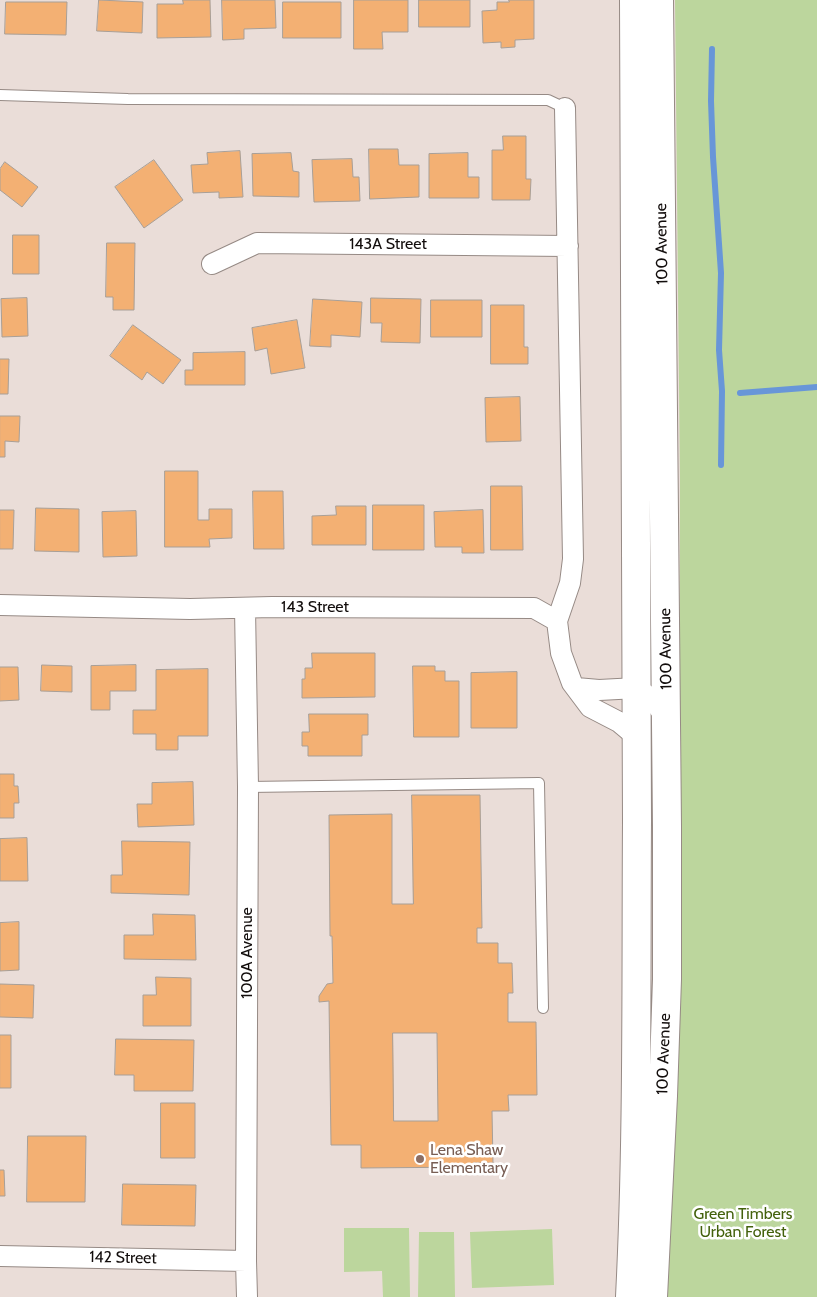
<!DOCTYPE html>
<html>
<head>
<meta charset="utf-8">
<style>
	body { margin:0 }
	canvas { display:block; background:#eaddd8 }
</style>
</head>
<body>
<canvas width="817" height="1297"></canvas>
<script>
const ctx = document.querySelector('canvas').getContext('2d');
ctx.lineJoin = 'round';
function fill(path, color) {
  ctx.fillStyle = color;
  ctx.fill(path, 'evenodd');
}
function trace(path, color, width, dash) {
  ctx.strokeStyle = color;
  ctx.lineWidth = width;
  ctx.lineCap = dash ? 'butt' : 'round';
  ctx.setLineDash(dash || []);
  ctx.stroke(path);
}
function drawText(font, color, halo, rows, align = 'center') {
  ctx.font = font + ' Cabin,sans-serif';
  ctx.lineWidth = 5;
  ctx.setLineDash([]);
  ctx.textBaseline = 'middle';
  ctx.strokeStyle = halo;
  ctx.fillStyle = color;
  for (const [text, x, y, turn = 0] of rows) {
    ctx.save();
    ctx.translate(x, y);
    ctx.rotate((+turn || 0) * Math.PI / 180);
    ctx.textAlign = isNaN(turn) ? turn : align;
    if (halo) ctx.strokeText(text, 0, 0);
    ctx.fillText(text, 0, 0);
    ctx.restore();
  }
}
const green = new Path2D(`
	M 675,0 L 817,0 L 817,1297 L 665,1297 L 679,912 L 680,479 Z
	M 344,1228 L 409,1228 L 410,1297 L 383,1297 L 382,1271 L 344,1272 Z
	M 552,1229 L 554,1285 L 472,1288 L 470,1232 Z
	M 419,1232 L 454,1232 L 455,1297 L 418,1297 Z`);
const stream = new Path2D(`
	M 712,49 L 711,101 L 713,157 L 721,273 L 719,350 L 722,391 L 721,465
	M 740,393 L 817,387`);
const building = new Path2D(`
	M 99,0 L 143,2 L 142,33 L 97,31 Z
	M 183,0 L 210,0 L 211,37 L 157,38 L 157,4 L 183,4 Z
	M 222,0 L 275,0 L 276,28 L 244,29 L 244,39 L 223,40 Z
	M 354,0 L 408,0 L 408,32 L 382,32 L 383,49 L 354,49 Z
	M 419,0 L 470,0 L 470,27 L 419,27 Z
	M 509,0 L 534,0 L 534,39 L 515,40 L 515,47 L 501,48 L 501,42 L 483,43 L 482,11 L 497,10 L 497,2 L 509,2 Z
	M 6,2 L 67,2 L 66,35 L 5,34 Z
	M 283,2 L 341,2 L 341,38 L 283,38 Z
	M 503,136 L 526,136 L 526,179 L 531,179 L 530,200 L 492,200 L 492,150 L 503,150 Z
	M 369,149 L 398,149 L 399,165 L 419,165 L 419,197 L 370,199 Z
	M 240,151 L 243,197 L 219,198 L 219,192 L 193,193 L 191,165 L 208,164 L 207,153 Z
	M 291,153 L 293,171 L 299,172 L 299,197 L 253,196 L 252,154 Z
	M 468,153 L 468,177 L 479,177 L 479,198 L 429,198 L 429,154 Z
	M 352,159 L 353,177 L 359,177 L 360,201 L 314,202 L 312,160 Z
	M 154,160 L 183,200 L 144,228 L 115,187 Z
	M 5,162 L 38,187 L 22,207 L 0,190 L 0,169 Z
	M 13,235 L 39,235 L 39,274 L 13,274 Z
	M 107,243 L 135,243 L 134,310 L 113,310 L 113,297 L 106,297 Z
	M 27,298 L 28,336 L 2,337 L 1,299 Z
	M 371,298 L 421,299 L 420,343 L 381,342 L 382,323 L 371,323 Z
	M 313,299 L 362,302 L 360,337 L 331,335 L 331,347 L 310,346 Z
	M 431,300 L 482,300 L 482,337 L 431,337 Z
	M 491,305 L 524,305 L 524,347 L 528,347 L 528,364 L 491,364 Z
	M 297,320 L 305,368 L 271,374 L 267,348 L 255,351 L 252,328 Z
	M 133,325 L 181,360 L 163,384 L 147,372 L 142,380 L 110,356 Z
	M 245,352 L 245,385 L 185,385 L 185,370 L 193,370 L 193,353 Z
	M 0,359 L 9,359 L 8,394 L 0,394 Z
	M 520,397 L 521,441 L 486,442 L 485,398 Z
	M 0,416 L 20,416 L 19,442 L 5,441 L 5,457 L 0,457 Z
	M 165,471 L 198,471 L 198,520 L 209,520 L 209,509 L 232,509 L 232,538 L 209,539 L 210,547 L 165,547 Z
	M 491,486 L 522,486 L 523,550 L 491,550 Z
	M 253,491 L 283,491 L 284,549 L 254,549 Z
	M 373,505 L 424,505 L 424,550 L 373,550 Z
	M 336,506 L 366,506 L 366,545 L 312,545 L 312,516 L 336,515 Z
	M 36,508 L 79,509 L 79,552 L 35,551 Z
	M 0,510 L 14,510 L 13,549 L 0,549 Z
	M 483,510 L 484,553 L 462,553 L 462,547 L 435,547 L 434,512 Z
	M 136,511 L 137,556 L 103,557 L 102,512 Z
	M 312,653 L 375,653 L 375,697 L 302,698 L 302,679 L 305,679 L 305,668 L 312,668 Z
	M 42,665 L 72,666 L 72,692 L 41,691 Z
	M 136,665 L 136,691 L 110,691 L 110,710 L 91,710 L 91,666 Z
	M 413,666 L 435,666 L 435,671 L 445,671 L 445,681 L 459,681 L 459,737 L 414,737 Z
	M 0,667 L 18,667 L 19,700 L 0,701 Z
	M 208,669 L 208,736 L 178,736 L 178,750 L 156,750 L 156,734 L 133,734 L 133,710 L 156,710 L 156,670 Z
	M 517,672 L 517,728 L 471,728 L 471,673 Z
	M 309,714 L 368,714 L 368,735 L 362,735 L 362,756 L 308,756 L 308,746 L 302,746 L 302,732 L 309,732 Z
	M 0,774 L 14,774 L 14,786 L 18,786 L 19,803 L 14,803 L 14,818 L 0,818 Z
	M 193,782 L 194,825 L 138,827 L 137,804 L 152,804 L 152,783 Z
	M 412,795 L 480,795 L 482,928 L 477,928 L 477,943 L 498,943 L 498,963 L 512,963 L 513,993 L 508,993 L 508,1022 L 536,1022 L 537,1095 L 508,1095 L 509,1111 L 492,1111 L 493,1163 L 473,1163 L 473,1167 L 361,1168 L 361,1145 L 331,1145 L 329,1001 L 319,1002 L 319,996 L 327,984 L 333,983 L 332,936 L 330,936 L 329,815 L 392,814 L 392,904 L 413,904 ZM 393,1033 L 437,1033 L 438,1121 L 394,1121 Z
	M 27,838 L 28,881 L 0,881 L 0,839 Z
	M 122,841 L 190,842 L 189,895 L 111,893 L 111,875 L 122,875 Z
	M 153,914 L 195,915 L 196,960 L 124,959 L 124,935 L 153,935 Z
	M 19,922 L 19,970 L 0,971 L 0,923 Z
	M 156,977 L 191,978 L 191,1026 L 143,1026 L 143,995 L 156,995 Z
	M 0,984 L 34,985 L 33,1018 L 0,1017 Z
	M 0,1035 L 11,1035 L 11,1088 L 0,1088 Z
	M 116,1039 L 194,1040 L 193,1091 L 134,1091 L 134,1075 L 115,1075 Z
	M 161,1103 L 195,1103 L 195,1158 L 161,1158 Z
	M 28,1136 L 86,1136 L 85,1202 L 27,1202 Z
	M 0,1170 L 4,1170 L 5,1196 L 0,1196 Z
	M 123,1184 L 196,1185 L 195,1226 L 122,1225 Z`);
const lane = new Path2D(`
	M 0,95 L 128,99 L 548,100 L 565,108
	M 248,787 L 539,783 L 543,1008`);
const street = new Path2D(`
	M 212,264 L 257,243 L 568,246
	M 0,605 L 190,609 L 272,607 L 534,608 L 557,621 L 561,653 L 572,683 L 590,707 L 619,722 L 637,737
	M 245,608 L 248,787 L 246,1261 L 247,1297
	M 557,621 L 570,583 L 573,559 L 565,108
	M 576,688 L 599,690 L 637,688 L 652,699 L 667,719
	M 0,1256 L 246,1261`);
const secondary = new Path2D(`
	M 630,1297 C 638,1139 636,980 637,821 C 637,548 635,274 634,0
	M 653,1297 L 663,1096 L 667,979 L 667,826 L 659,0`);
const markers = [
	[420,1159,5,"#8d6e63"]
];
const streetNames = [
	["143A Street",388,244],
	["100 Avenue",662,244,-91],
	["143 Street",315,607],
	["100 Avenue",666,649,-91],
	["100A Avenue",247,953,-90],
	["100 Avenue",664,1054,-88],
	["142 Street",123,1258,1]
];
const educationNames = [
	["Lena Shaw",430,1150],
	["Elementary",430,1168]
];
const parkNames = [
	["Green Timbers",743,1214],
	["Urban Forest",743,1232]
];
fill(green, '#bcd69d');
trace(stream, '#6896d8', 6);
fill(building, '#f3b073');
trace(building, '#a89f97', 1);
trace(lane, '#968a85', 12);
trace(street, '#968a85', 22);
trace(secondary, '#968a85', 30);
trace(lane, '#fff', 10);
trace(street, '#fff', 20);
trace(secondary, '#fff', 28);
for (const [x, y, r, color] of markers) {
  const dot = new Path2D();
  dot.arc(x, y, r, 0, 2 * Math.PI);
  ctx.fillStyle = color;
  ctx.fill(dot);
  trace(dot, '#fff', 2);
}
drawText('16px', '#120d0c', '#fff', streetNames);
drawText('16px', '#785e54', '#fff', educationNames, 'left');
drawText('16px', '#43610c', '#fff', parkNames);
</script>
</body>
</html>
